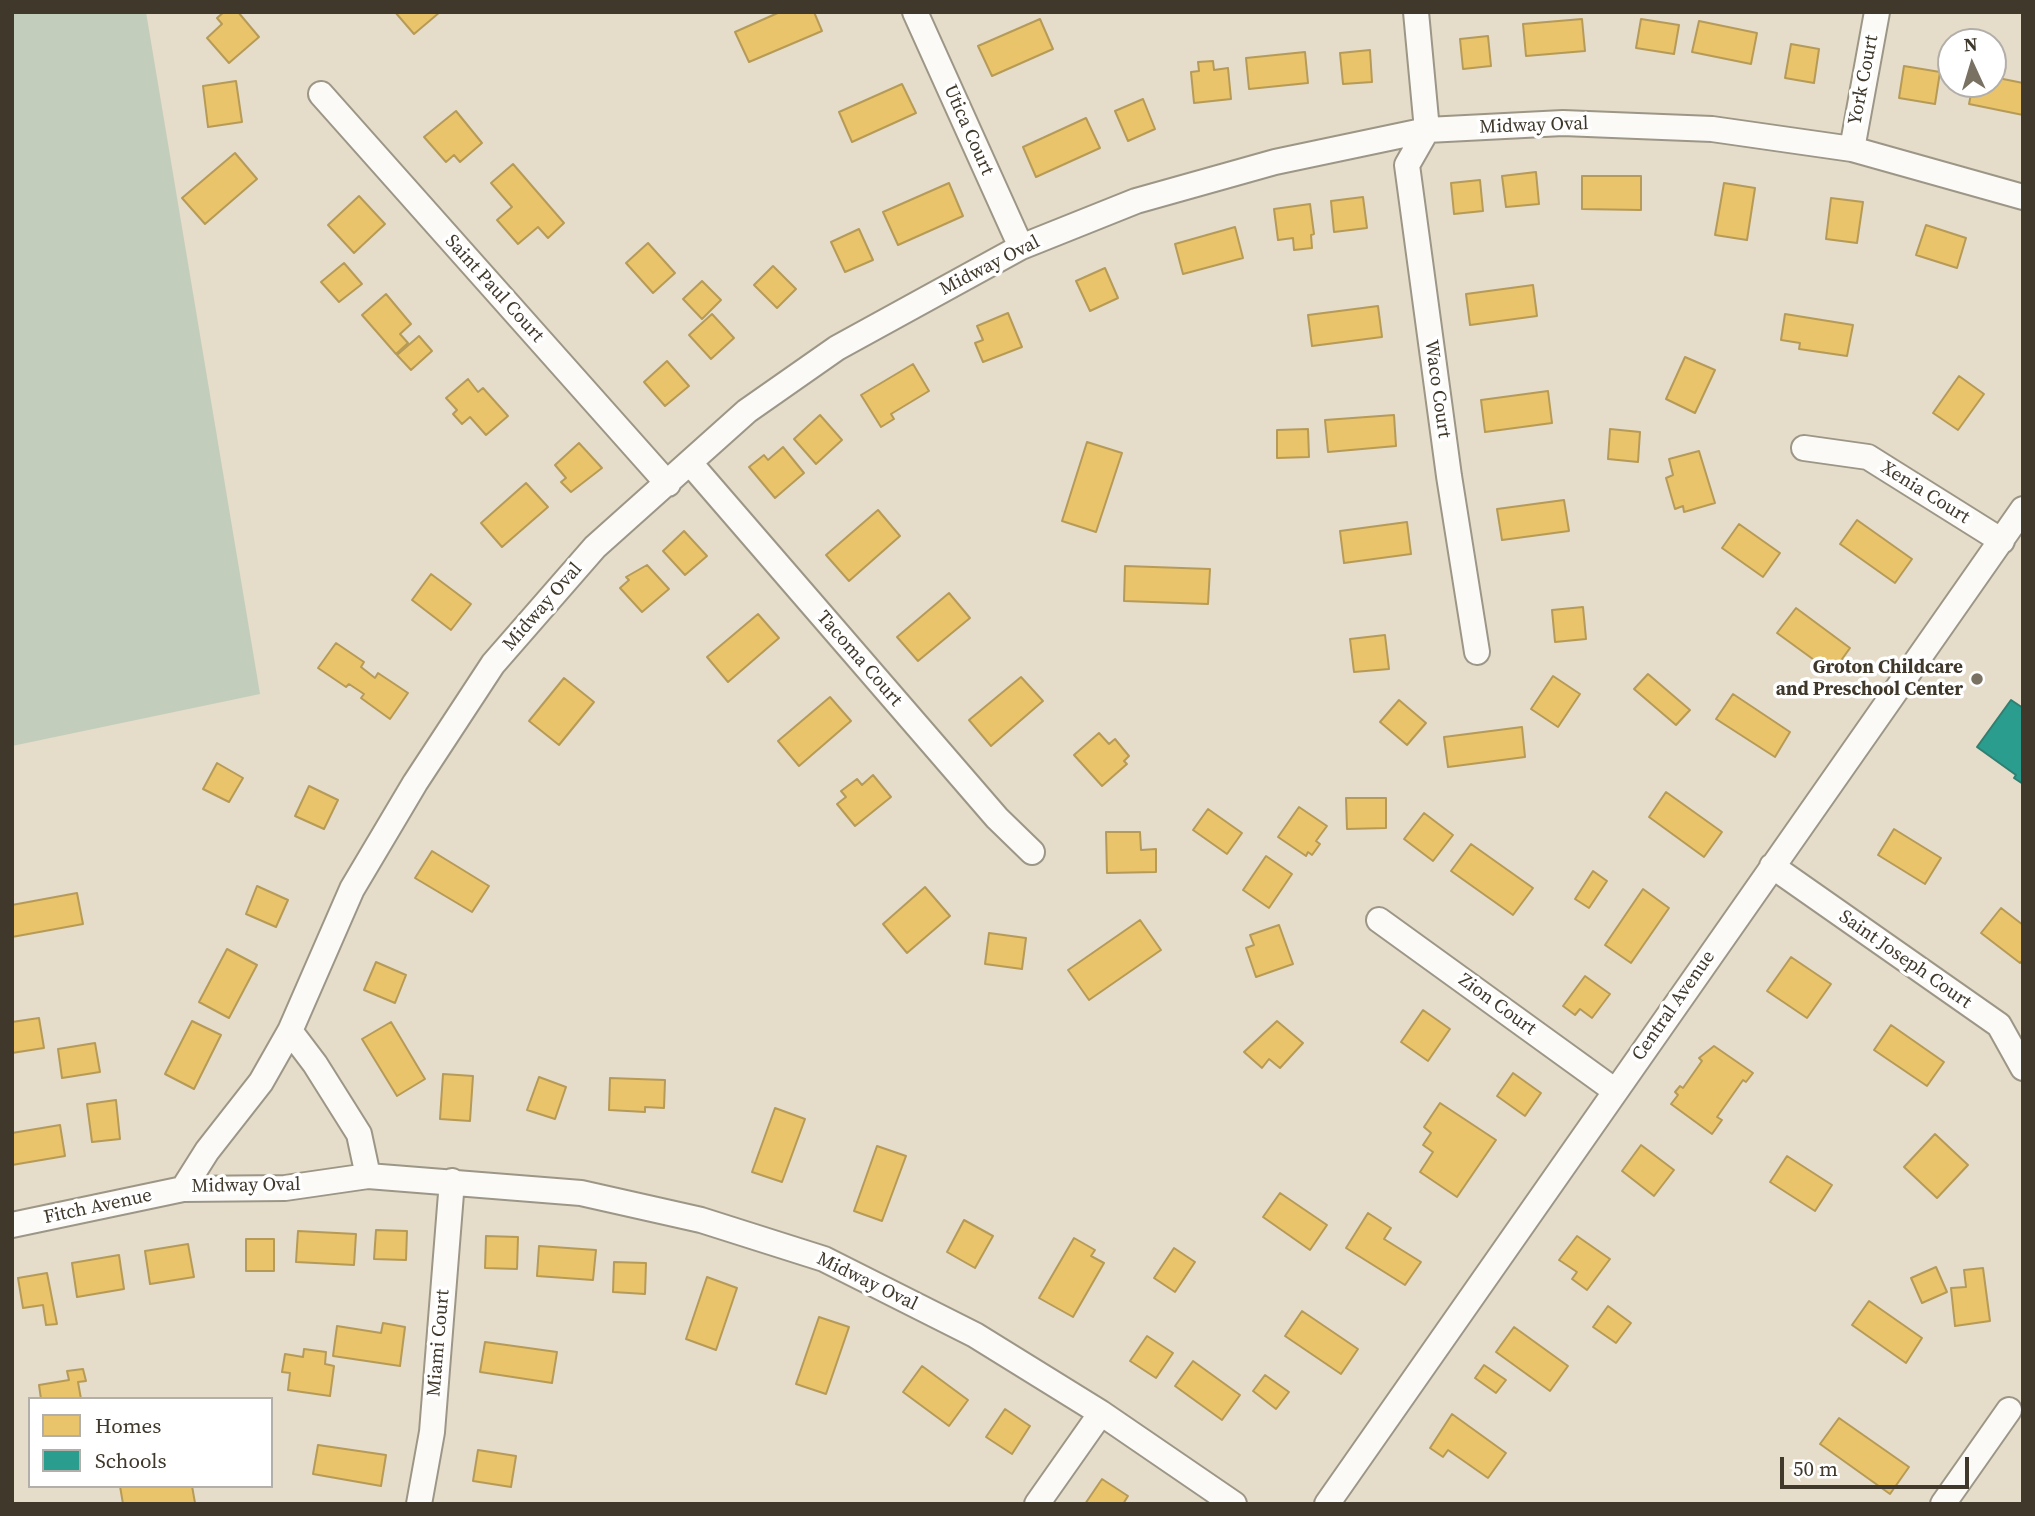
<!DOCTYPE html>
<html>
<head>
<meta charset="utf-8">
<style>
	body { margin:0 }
	#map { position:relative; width:2035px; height:1516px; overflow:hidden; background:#e5dcc9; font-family:"Source Serif 4",serif }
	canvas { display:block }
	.frame { position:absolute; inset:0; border:14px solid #3f382b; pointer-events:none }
	.legend { position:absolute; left:28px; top:1397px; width:245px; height:91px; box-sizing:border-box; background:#fff; border:2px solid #b2afaa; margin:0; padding:9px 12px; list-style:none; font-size:21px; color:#3f382b }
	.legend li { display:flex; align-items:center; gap:14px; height:35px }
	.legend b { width:35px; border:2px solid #b2afaa }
	.north { position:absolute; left:1937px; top:28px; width:70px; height:70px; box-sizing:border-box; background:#fff; border:2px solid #b2afaa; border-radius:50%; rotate:356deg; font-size:19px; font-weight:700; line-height:28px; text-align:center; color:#3f382b }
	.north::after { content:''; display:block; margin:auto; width:24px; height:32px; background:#797162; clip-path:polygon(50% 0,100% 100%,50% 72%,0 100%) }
	.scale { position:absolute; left:1780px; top:1457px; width:189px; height:32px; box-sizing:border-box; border:4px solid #3f382b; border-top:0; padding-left:9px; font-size:21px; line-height:24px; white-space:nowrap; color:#3f382b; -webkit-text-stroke:5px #fff; paint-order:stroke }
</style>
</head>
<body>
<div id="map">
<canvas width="2035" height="1516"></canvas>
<div class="frame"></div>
<ul class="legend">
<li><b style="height:19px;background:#e9c46a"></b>Homes</li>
<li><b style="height:19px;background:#2a9d8f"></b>Schools</li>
</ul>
<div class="north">N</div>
<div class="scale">50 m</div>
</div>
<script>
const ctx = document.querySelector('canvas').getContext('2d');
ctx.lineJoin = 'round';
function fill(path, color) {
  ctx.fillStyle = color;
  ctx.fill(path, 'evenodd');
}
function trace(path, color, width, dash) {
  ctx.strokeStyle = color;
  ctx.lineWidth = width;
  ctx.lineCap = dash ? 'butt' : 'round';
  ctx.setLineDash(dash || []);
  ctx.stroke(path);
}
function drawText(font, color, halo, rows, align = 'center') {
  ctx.font = font + ' "Source Serif 4",serif';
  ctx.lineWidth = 7;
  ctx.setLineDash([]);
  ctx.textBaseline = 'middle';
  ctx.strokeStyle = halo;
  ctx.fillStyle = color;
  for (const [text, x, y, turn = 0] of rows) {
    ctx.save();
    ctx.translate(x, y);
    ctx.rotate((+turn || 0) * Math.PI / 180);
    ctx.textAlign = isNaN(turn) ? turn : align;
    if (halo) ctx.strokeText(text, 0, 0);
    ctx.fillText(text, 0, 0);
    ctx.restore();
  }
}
const green = new Path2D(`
	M 12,12 L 146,12 L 260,694 L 12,746 Z`);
const homes = new Path2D(`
	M 224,12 L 238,12 L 259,37 L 229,63 L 207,38 L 222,24 L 217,18 Z
	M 395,12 L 440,12 L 414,34 Z
	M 780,12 L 814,12 L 822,31 L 749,62 L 735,32 Z
	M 1040,19 L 1053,49 L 992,76 L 978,46 Z
	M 1582,19 L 1585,51 L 1526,56 L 1523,24 Z
	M 1641,19 L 1679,25 L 1674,54 L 1636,48 Z
	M 1699,21 L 1757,33 L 1751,64 L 1692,52 Z
	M 1488,36 L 1491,66 L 1463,69 L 1460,39 Z
	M 1791,44 L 1819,49 L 1814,83 L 1785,78 Z
	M 1370,50 L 1372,82 L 1343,84 L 1340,53 Z
	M 1305,52 L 1308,83 L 1249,89 L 1246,58 Z
	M 1213,61 L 1214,70 L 1228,68 L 1231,99 L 1194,103 L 1191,72 L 1199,71 L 1198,62 Z
	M 1904,66 L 1940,72 L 1935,104 L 1899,98 Z
	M 1993,77 L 2023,83 L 2023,115 L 1969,104 L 1973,84 L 1993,84 Z
	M 236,81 L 242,122 L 208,127 L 203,86 Z
	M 902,84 L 916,113 L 852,142 L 839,112 Z
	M 1143,99 L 1155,129 L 1128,141 L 1115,111 Z
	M 456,111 L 482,143 L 460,162 L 454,155 L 446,162 L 424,137 Z
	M 1086,118 L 1100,148 L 1036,177 L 1023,147 Z
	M 235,153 L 257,179 L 205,224 L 182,198 Z
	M 513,164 L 564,223 L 548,238 L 538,227 L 518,244 L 497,220 L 512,207 L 491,183 Z
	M 1536,172 L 1539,204 L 1506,207 L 1502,176 Z
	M 1582,176 L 1641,176 L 1641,210 L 1582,209 Z
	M 1480,180 L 1483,211 L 1454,214 L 1451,183 Z
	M 949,183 L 963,216 L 898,245 L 883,212 Z
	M 1724,183 L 1755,188 L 1747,240 L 1715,235 Z
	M 359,196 L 385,224 L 354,253 L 328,225 Z
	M 1363,197 L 1367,228 L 1334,232 L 1331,201 Z
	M 1831,198 L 1863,202 L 1857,243 L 1826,239 Z
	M 1310,204 L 1314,234 L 1311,235 L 1312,248 L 1294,250 L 1293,238 L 1278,240 L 1274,209 Z
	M 1926,225 L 1966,238 L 1957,268 L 1916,255 Z
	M 1235,227 L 1243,258 L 1183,274 L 1175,244 Z
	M 859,229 L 873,260 L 845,272 L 831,242 Z
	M 648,243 L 675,273 L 653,293 L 626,263 Z
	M 344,263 L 362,284 L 339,302 L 321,282 Z
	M 773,266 L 796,289 L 777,308 L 754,285 Z
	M 1105,268 L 1118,298 L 1090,311 L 1076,281 Z
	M 702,281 L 721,300 L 702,319 L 683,299 Z
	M 1533,285 L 1537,316 L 1470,325 L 1466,294 Z
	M 386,294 L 411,324 L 400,334 L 408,343 L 396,354 L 362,315 Z
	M 1378,306 L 1382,337 L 1312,346 L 1308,315 Z
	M 1008,313 L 1022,347 L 983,362 L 975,343 L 983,340 L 977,326 Z
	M 712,314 L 734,338 L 711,359 L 689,335 Z
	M 1785,314 L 1853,325 L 1847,356 L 1799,349 L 1800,343 L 1781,340 Z
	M 419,336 L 432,351 L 411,370 L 397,355 Z
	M 1685,357 L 1715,370 L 1695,413 L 1666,399 Z
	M 667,361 L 689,386 L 665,406 L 644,382 Z
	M 913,364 L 929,391 L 891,414 L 894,419 L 881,427 L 861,395 Z
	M 1959,376 L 1984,394 L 1958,430 L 1933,413 Z
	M 468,379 L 478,392 L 483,388 L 508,416 L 486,435 L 470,417 L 462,424 L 453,414 L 457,410 L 446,398 Z
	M 1548,391 L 1552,423 L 1485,432 L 1481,400 Z
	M 820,415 L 842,440 L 816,464 L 794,439 Z
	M 1394,415 L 1396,446 L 1328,452 L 1325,420 Z
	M 1308,429 L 1309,457 L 1277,458 L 1277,430 Z
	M 1610,429 L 1640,432 L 1638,462 L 1608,459 Z
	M 1087,442 L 1122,453 L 1096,532 L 1062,521 Z
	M 579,443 L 602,468 L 571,492 L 561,482 L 566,478 L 555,465 Z
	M 783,447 L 804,473 L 775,498 L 749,467 L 764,455 L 768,460 Z
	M 1699,451 L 1715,503 L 1684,512 L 1683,506 L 1675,509 L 1666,478 L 1673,475 L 1669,459 Z
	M 526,483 L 548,507 L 502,547 L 481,523 Z
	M 1564,500 L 1569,531 L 1502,540 L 1497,509 Z
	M 878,510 L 900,536 L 849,581 L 826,555 Z
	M 1857,520 L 1912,559 L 1895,583 L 1840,544 Z
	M 1407,522 L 1411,554 L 1344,563 L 1340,531 Z
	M 1739,524 L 1780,553 L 1763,577 L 1722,548 Z
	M 684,531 L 707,556 L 685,575 L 663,551 Z
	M 647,565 L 669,589 L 642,612 L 620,588 L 629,580 L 626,577 Z
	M 1125,566 L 1210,569 L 1208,604 L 1124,601 Z
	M 431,574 L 471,604 L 451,630 L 412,600 Z
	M 949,593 L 970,618 L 918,661 L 897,637 Z
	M 1583,607 L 1586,639 L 1555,642 L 1552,610 Z
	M 1796,608 L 1850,648 L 1832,673 L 1777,633 Z
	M 758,614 L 779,638 L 728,682 L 707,657 Z
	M 1385,635 L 1389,669 L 1354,672 L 1350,639 Z
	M 336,643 L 364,662 L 361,667 L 375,678 L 378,673 L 408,693 L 390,719 L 361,698 L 364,694 L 349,684 L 346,687 L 318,668 Z
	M 1648,674 L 1690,710 L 1676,725 L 1634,689 Z
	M 1553,676 L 1580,694 L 1558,727 L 1531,709 Z
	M 1021,677 L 1043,701 L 991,746 L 969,720 Z
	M 564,678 L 594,702 L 559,745 L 529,721 Z
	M 1733,694 L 1790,732 L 1775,757 L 1716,719 Z
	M 830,697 L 851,721 L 799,766 L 778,741 Z
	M 1399,700 L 1426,723 L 1407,745 L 1380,722 Z
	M 1522,727 L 1525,757 L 1448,767 L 1444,737 Z
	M 1099,733 L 1109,744 L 1115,739 L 1129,756 L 1124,761 L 1127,764 L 1102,786 L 1074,755 Z
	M 217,763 L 243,778 L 229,802 L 203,789 Z
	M 873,775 L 891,797 L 855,826 L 837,804 L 846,797 L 841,791 L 857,779 L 862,785 Z
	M 309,786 L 338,800 L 324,829 L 295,816 Z
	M 1666,792 L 1722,832 L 1704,857 L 1649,817 Z
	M 1346,798 L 1386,798 L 1386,828 L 1347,829 Z
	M 1299,807 L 1327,826 L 1316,841 L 1320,844 L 1312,855 L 1308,852 L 1306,856 L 1278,837 Z
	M 1208,809 L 1242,833 L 1227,854 L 1193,830 Z
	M 1424,813 L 1453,835 L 1433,861 L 1404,839 Z
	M 1894,829 L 1941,858 L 1925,884 L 1878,855 Z
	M 1106,832 L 1140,832 L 1141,850 L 1156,849 L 1156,872 L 1107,873 Z
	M 1471,844 L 1533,888 L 1513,915 L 1451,871 Z
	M 432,851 L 489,886 L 472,912 L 415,878 Z
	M 1266,856 L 1292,874 L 1269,908 L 1243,890 Z
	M 1593,871 L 1607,881 L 1589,908 L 1575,899 Z
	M 257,886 L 288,900 L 276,927 L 246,914 Z
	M 925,887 L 950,916 L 907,953 L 883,924 Z
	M 1643,889 L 1669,908 L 1631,963 L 1605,945 Z
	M 77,893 L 83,924 L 12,937 L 12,905 Z
	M 2001,908 L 2023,925 L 2023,960 L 2020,963 L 1981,933 Z
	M 1140,920 L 1161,950 L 1089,1000 L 1068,970 Z
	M 1279,925 L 1293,964 L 1256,977 L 1246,948 L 1254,945 L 1250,935 Z
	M 989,933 L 1026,938 L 1022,969 L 985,964 Z
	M 227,949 L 257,965 L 229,1018 L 199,1002 Z
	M 1791,957 L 1831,984 L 1807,1018 L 1767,991 Z
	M 376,962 L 406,975 L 395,1003 L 364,990 Z
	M 1585,976 L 1610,994 L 1592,1018 L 1580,1009 L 1575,1015 L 1563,1006 Z
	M 1423,1010 L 1450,1029 L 1428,1061 L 1401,1042 Z
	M 39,1018 L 44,1048 L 12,1053 L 12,1022 Z
	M 192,1021 L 221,1035 L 194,1089 L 165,1074 Z
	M 1277,1021 L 1303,1043 L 1280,1068 L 1269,1059 L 1262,1068 L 1244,1052 Z
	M 391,1022 L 425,1079 L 397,1096 L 362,1039 Z
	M 1891,1025 L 1944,1062 L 1927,1086 L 1874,1050 Z
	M 95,1043 L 100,1072 L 62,1078 L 58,1049 Z
	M 1714,1046 L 1753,1073 L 1746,1082 L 1743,1080 L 1717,1117 L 1722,1120 L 1712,1134 L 1671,1104 L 1678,1095 L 1675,1092 L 1680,1086 L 1683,1088 L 1702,1061 L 1699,1058 Z
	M 1513,1073 L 1541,1093 L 1525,1116 L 1497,1096 Z
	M 443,1074 L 473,1076 L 470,1121 L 440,1119 Z
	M 539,1077 L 566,1087 L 555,1119 L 527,1110 Z
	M 610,1078 L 665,1080 L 664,1108 L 645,1107 L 645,1112 L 609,1110 Z
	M 116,1100 L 120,1139 L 92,1142 L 87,1104 Z
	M 1440,1103 L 1496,1140 L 1457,1197 L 1420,1172 L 1433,1152 L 1423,1145 L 1431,1133 L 1424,1127 Z
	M 775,1108 L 805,1119 L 782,1182 L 752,1172 Z
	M 60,1125 L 65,1156 L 12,1165 L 12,1133 Z
	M 1935,1134 L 1968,1165 L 1937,1198 L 1904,1167 Z
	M 1641,1145 L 1674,1170 L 1654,1196 L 1622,1171 Z
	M 877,1146 L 906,1156 L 882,1221 L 854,1211 Z
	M 1787,1156 L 1832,1185 L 1815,1211 L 1770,1182 Z
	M 1280,1193 L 1327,1225 L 1310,1250 L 1263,1217 Z
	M 1368,1213 L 1391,1228 L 1384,1239 L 1421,1262 L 1405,1285 L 1346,1248 Z
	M 964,1220 L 993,1236 L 975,1268 L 947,1252 Z
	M 376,1230 L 407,1231 L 406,1260 L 374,1259 Z
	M 298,1231 L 356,1234 L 354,1265 L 296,1262 Z
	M 486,1236 L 518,1237 L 517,1269 L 485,1268 Z
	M 1577,1236 L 1610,1259 L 1587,1290 L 1572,1279 L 1577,1272 L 1559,1260 Z
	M 1074,1238 L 1095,1250 L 1091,1256 L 1104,1263 L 1073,1317 L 1039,1298 Z
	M 246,1239 L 274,1239 L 274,1271 L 246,1271 Z
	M 188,1244 L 194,1277 L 150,1284 L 145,1251 Z
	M 539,1246 L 596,1250 L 593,1280 L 537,1276 Z
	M 1174,1248 L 1195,1262 L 1175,1292 L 1154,1278 Z
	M 119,1255 L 124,1289 L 77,1297 L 72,1263 Z
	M 614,1262 L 646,1263 L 645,1294 L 613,1292 Z
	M 1936,1267 L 1947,1292 L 1922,1303 L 1911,1278 Z
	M 1983,1268 L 1990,1321 L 1955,1326 L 1951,1288 L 1966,1287 L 1964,1270 Z
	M 47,1273 L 57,1324 L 46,1325 L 43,1305 L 23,1308 L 18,1278 Z
	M 707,1277 L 737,1288 L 716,1350 L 686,1339 Z
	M 1869,1301 L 1922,1338 L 1906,1363 L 1852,1325 Z
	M 1608,1306 L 1631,1323 L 1616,1343 L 1593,1327 Z
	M 1302,1311 L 1358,1349 L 1341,1374 L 1285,1336 Z
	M 819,1317 L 849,1327 L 826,1394 L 796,1384 Z
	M 383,1323 L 405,1327 L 400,1366 L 333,1356 L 337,1326 L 381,1333 Z
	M 1514,1327 L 1568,1366 L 1550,1391 L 1496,1352 Z
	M 1147,1336 L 1173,1353 L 1156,1378 L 1130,1361 Z
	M 485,1342 L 557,1352 L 552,1383 L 480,1372 Z
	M 304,1349 L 326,1352 L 325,1364 L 334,1366 L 330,1396 L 288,1390 L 290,1373 L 282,1372 L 285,1354 L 303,1357 Z
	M 1193,1361 L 1240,1395 L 1222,1420 L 1175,1386 Z
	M 1484,1365 L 1506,1380 L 1496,1393 L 1475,1378 Z
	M 922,1366 L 968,1400 L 949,1426 L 903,1392 Z
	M 83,1369 L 86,1381 L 78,1382 L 81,1399 L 41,1399 L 39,1385 L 69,1380 L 67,1371 Z
	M 1265,1375 L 1289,1392 L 1276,1409 L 1253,1391 Z
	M 1005,1409 L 1030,1426 L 1012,1454 L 986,1437 Z
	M 1452,1414 L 1506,1453 L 1488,1478 L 1448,1450 L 1443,1457 L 1430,1448 Z
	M 1839,1418 L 1909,1467 L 1890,1494 L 1820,1444 Z
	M 318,1445 L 386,1455 L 381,1486 L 313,1474 Z
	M 478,1450 L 516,1456 L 511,1487 L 473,1481 Z
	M 1102,1479 L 1128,1496 L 1123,1504 L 1085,1504 Z
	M 120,1486 L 192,1486 L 195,1503 L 123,1504 Z`);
const schools = new Path2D(`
	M 2011,700 L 2023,708 L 2023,784 L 2014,778 L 2016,775 L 1977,747 Z`);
const minor = new Path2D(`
	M 915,12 L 1021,247
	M 1416,12 L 1427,130 L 1407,165 L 1449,476 L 1477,652
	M 321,94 L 668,484
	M 1852,149 L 1877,12
	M 1804,448 L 1868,457 L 2002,541
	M 690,463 L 997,818 L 1032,852
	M 1772,866 L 1999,1025 L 2023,1068
	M 1379,920 L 1614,1090
	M 290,1031 L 315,1064 L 359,1134 L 368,1176
	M 183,1189 L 207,1151 L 261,1082 L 290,1031 L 352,889 L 415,783 L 493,664 L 595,547 L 747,411 L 837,348 L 1021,247 L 1136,201 L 1275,162 L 1427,130 L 1563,123 L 1712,129 L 1852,149 L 2023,197
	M 12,1225 L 183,1189 L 285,1188 L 368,1176 L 581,1193 L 701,1220 L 824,1259 L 975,1335 L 1101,1413 L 1234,1504
	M 419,1504 L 432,1432 L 452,1181
	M 1037,1504 L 1101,1413
	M 1327,1504 L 2023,509
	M 1943,1504 L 2009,1410`);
const markers = [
	[1977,679,7,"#797162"]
];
const streetNames = [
	["York Court",1864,80,-79],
	["Midway Oval",1534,126,-2],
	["Utica Court",968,130,66],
	["Midway Oval",990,266,-27],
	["Saint Paul Court",494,289,48],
	["Waco Court",1437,389,82],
	["Xenia Court",1925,493,32],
	["Midway Oval",543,607,-49],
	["Tacoma Court",859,659,49],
	["Saint Joseph Court",1905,960,35],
	["Zion Court",1497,1005,36],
	["Central Avenue",1674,1006,-55],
	["Midway Oval",246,1186,-1],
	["Fitch Avenue",98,1207,-12],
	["Midway Oval",867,1282,26],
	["Miami Court",439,1343,-85]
];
const poiNames = [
	["Groton Childcare",1963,668],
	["and Preschool Center",1963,690]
];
fill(green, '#c3cdbb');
fill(homes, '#e9c46a');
trace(homes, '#b69a57', 2);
fill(schools, '#2a9d8f');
trace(schools, '#307f71', 2);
trace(minor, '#9c9687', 28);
trace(minor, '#fbfaf7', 24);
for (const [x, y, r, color] of markers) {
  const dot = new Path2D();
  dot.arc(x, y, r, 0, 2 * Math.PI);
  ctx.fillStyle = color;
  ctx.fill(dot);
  trace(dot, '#fff', 2.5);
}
drawText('19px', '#3f382b', '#fff', streetNames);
drawText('bold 19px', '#3f382b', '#fff', poiNames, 'right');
</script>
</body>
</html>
